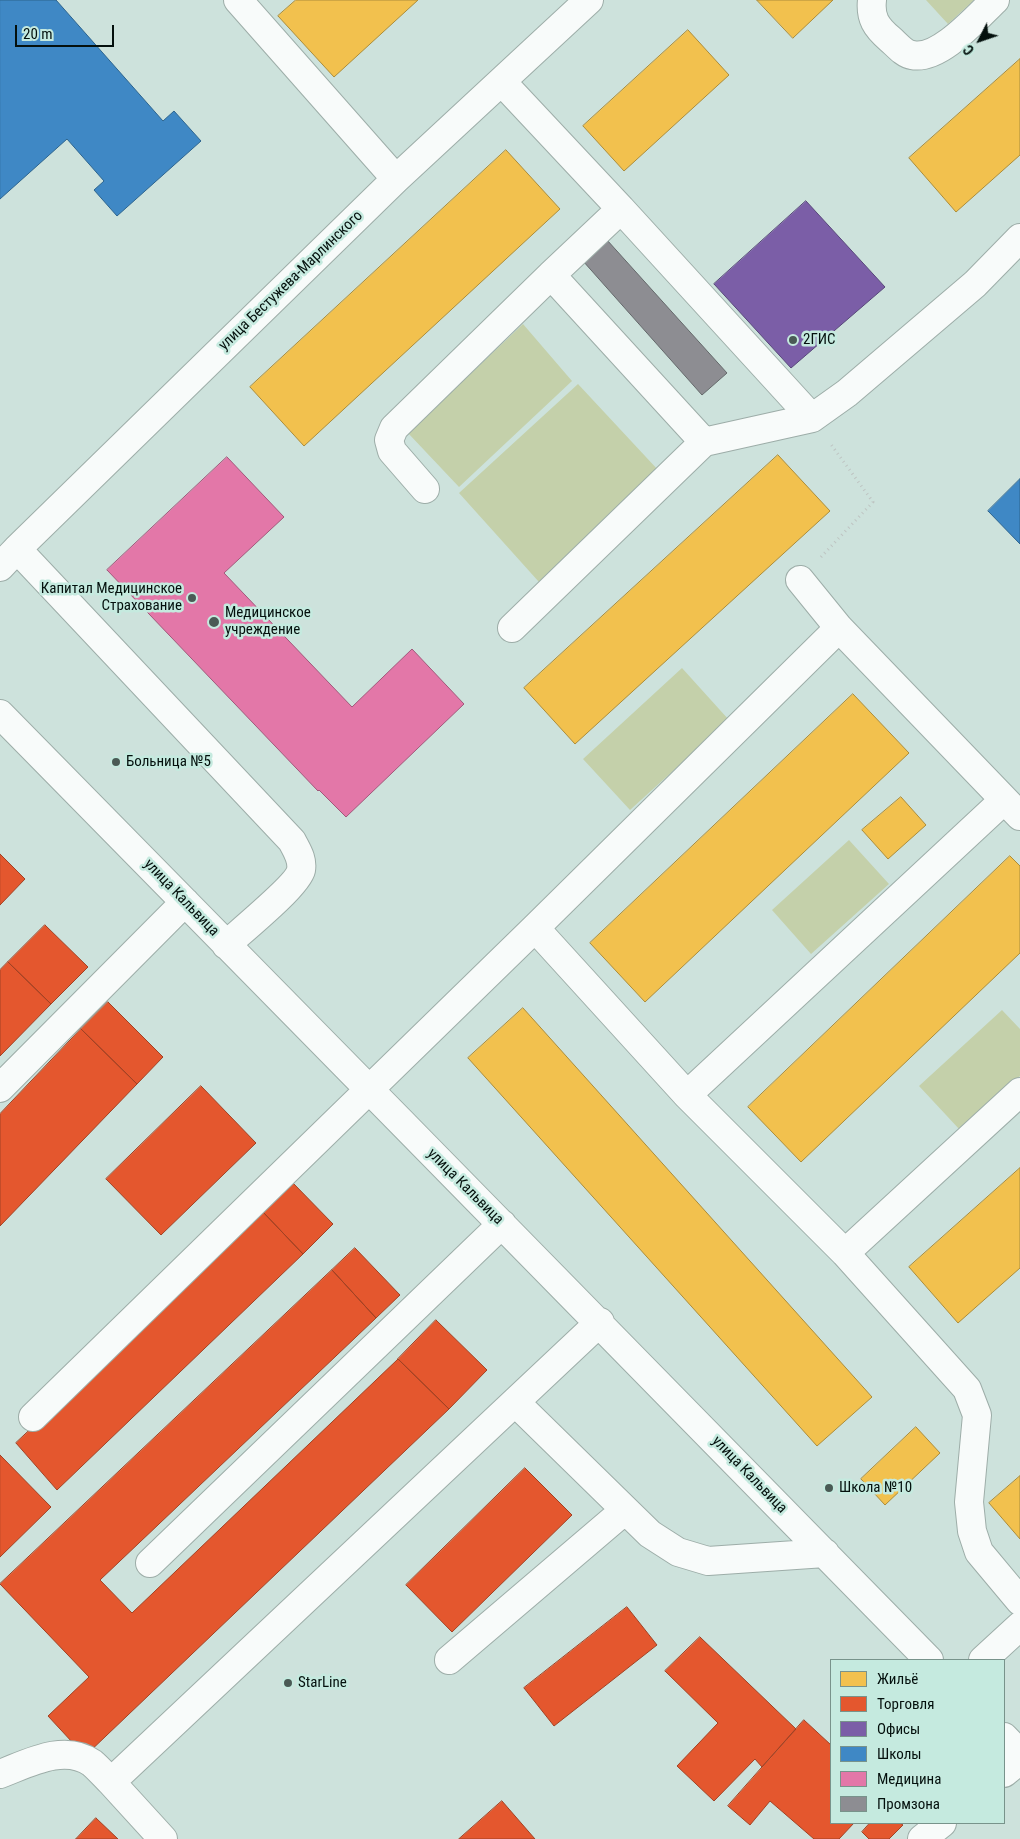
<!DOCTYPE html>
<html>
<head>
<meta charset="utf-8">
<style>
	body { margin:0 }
	#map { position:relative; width:1020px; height:1839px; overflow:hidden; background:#cde2dc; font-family:"Roboto Condensed",sans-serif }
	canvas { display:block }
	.legend { position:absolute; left:830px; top:1659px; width:175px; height:165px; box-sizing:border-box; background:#c5eadf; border:1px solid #78938b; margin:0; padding:6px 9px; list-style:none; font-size:15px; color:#04100d }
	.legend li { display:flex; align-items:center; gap:10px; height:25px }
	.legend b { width:25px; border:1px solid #78938b }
	.north { position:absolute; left:955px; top:15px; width:50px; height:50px; -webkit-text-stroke:4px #c5eadf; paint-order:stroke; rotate:229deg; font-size:14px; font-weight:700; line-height:20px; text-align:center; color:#04100d }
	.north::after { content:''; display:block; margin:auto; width:18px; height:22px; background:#04100d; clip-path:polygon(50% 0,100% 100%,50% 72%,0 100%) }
	.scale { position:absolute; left:15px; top:25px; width:99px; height:22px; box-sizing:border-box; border:2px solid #04100d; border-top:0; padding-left:6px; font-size:15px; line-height:18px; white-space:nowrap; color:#04100d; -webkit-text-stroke:4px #c5eadf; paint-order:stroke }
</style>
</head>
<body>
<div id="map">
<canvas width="1020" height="1839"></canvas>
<ul class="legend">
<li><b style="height:14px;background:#f2c14e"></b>Жильё</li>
<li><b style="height:14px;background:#e4572e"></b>Торговля</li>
<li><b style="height:14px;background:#7b5ea7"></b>Офисы</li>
<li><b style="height:14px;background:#3f88c5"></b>Школы</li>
<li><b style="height:14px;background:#e377a8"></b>Медицина</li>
<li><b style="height:14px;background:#8d8d92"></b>Промзона</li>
</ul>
<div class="north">С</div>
<div class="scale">20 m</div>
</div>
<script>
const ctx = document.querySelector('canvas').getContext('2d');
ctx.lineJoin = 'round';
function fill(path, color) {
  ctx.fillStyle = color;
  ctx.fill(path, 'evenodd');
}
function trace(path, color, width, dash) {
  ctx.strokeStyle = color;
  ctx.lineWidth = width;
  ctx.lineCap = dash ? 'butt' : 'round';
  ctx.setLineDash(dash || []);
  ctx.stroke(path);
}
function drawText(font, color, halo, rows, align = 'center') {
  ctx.font = font + ' "Roboto Condensed",sans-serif';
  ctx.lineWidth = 5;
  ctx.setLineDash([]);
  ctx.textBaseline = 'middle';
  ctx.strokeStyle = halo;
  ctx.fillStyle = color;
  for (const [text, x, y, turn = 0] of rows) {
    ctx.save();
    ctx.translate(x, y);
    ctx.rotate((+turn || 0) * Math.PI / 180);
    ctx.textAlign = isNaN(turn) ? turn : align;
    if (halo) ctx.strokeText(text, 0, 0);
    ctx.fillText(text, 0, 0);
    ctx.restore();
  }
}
const green = new Path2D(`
	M 926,0 L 974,0 L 948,24 Z
	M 523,324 L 572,381 L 459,487 L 408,433 Z
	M 578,384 L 659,471 L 539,582 L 459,493 Z
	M 682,668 L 729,720 L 630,810 L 583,759 Z
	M 849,840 L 889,884 L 811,954 L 772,910 Z
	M 1002,1010 L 1020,1029 L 1020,1076 L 960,1130 L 919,1086 Z`);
const homes = new Path2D(`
	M 296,0 L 418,0 L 334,77 L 278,16 Z
	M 757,0 L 833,0 L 793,38 Z
	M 688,30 L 729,75 L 624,171 L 583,126 Z
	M 1020,59 L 1020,155 L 956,212 L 909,158 Z
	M 506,150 L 560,209 L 304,446 L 250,387 Z
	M 778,455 L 830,511 L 575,744 L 524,688 Z
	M 853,694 L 909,753 L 645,1002 L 590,943 Z
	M 901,797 L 926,825 L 888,859 L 862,830 Z
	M 1010,856 L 1020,866 L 1020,953 L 801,1162 L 748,1107 Z
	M 523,1008 L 872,1397 L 817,1446 L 468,1058 Z
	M 1020,1168 L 1020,1268 L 958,1323 L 909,1267 Z
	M 916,1427 L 940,1453 L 885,1505 L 861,1479 Z
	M 1020,1476 L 1020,1539 L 989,1503 Z`);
const shops = new Path2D(`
	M 0,854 L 25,879 L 0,905 Z
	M 45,925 L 88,967 L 51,1004 L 8,962 Z
	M 8,962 L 51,1004 L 0,1056 L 0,970 Z
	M 108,1002 L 163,1057 L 137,1084 L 81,1029 Z
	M 81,1029 L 137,1084 L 0,1226 L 0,1114 Z
	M 201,1086 L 256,1143 L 161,1235 L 106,1179 Z
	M 293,1183 L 333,1224 L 303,1254 L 263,1212 Z
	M 263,1212 L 303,1254 L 57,1490 L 16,1443 Z
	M 355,1248 L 400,1295 L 376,1318 L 332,1270 Z
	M 332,1270 L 376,1318 L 100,1580 L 132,1613 L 398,1359 L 449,1409 L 85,1756 L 48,1716 L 89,1677 L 0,1584 Z
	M 436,1320 L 487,1370 L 449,1409 L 398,1359 Z
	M 0,1455 L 51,1507 L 0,1557 Z
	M 525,1468 L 572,1515 L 452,1632 L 406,1585 Z
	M 627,1607 L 657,1645 L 554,1726 L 524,1688 Z
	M 700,1637 L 796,1729 L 762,1767 L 755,1759 L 714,1801 L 677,1766 L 718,1723 L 665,1671 Z
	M 804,1720 L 831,1745 L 831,1823 L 854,1823 L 839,1839 L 814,1839 L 770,1801 L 750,1825 L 728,1806 Z
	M 502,1801 L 535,1839 L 459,1839 Z
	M 96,1818 L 118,1839 L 76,1839 Z
	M 870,1823 L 900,1823 L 903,1825 L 889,1839 L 869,1839 L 862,1832 Z`);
const offices = new Path2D(`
	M 806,201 L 885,287 L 791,368 L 714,284 Z`);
const schools = new Path2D(`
	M 0,0 L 56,0 L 163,121 L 174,111 L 201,141 L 117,216 L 94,190 L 104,181 L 67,139 L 0,199 Z
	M 1020,479 L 1020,544 L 988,511 Z`);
const health = new Path2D(`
	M 227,457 L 284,517 L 224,573 L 352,707 L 412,649 L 464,704 L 346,817 L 319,790 L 318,791 L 107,570 Z`);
const industry = new Path2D(`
	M 607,240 L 727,373 L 702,395 L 583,261 Z`);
const path = new Path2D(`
	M 821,557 L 873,502 L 830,443`);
const minor = new Path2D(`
	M 238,0 L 396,179
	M 872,0 C 870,18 876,27 890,39 C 896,44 904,54 912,55 C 939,61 976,18 995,0
	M 502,82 L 621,209 L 551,275 L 704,442 L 512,628
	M 621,209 L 812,418
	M 704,442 L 812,418 L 847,393 L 975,284 L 1020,238
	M 425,489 L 392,451 L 389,440 L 394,428 L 551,275
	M 17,549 L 292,841 C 297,851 303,859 301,870 C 298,885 240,932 226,945
	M 0,567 L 17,549 L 396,179 L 589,0
	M 800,580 L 839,628 L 1020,816
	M 0,714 C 309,1030 621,1343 929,1660
	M 535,928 L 687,1095 L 845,1253 L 967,1389 L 977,1415 L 969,1502 L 972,1531 L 979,1552 L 1020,1601
	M 0,1088 L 185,902
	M 687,1095 L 1004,800
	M 845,1253 L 1020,1092
	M 515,1402 L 650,1534 L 678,1552 L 708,1561 L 825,1553
	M 33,1417 L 535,928 L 839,628
	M 150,1563 L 502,1224
	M 449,1660 L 625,1510
	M 983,1660 L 1020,1626
	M 1004,1737 L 1020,1754
	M 1004,1773 L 1020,1760
	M 0,1774 C 27,1764 64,1743 92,1763 C 99,1769 105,1776 111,1782
	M 163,1839 L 111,1782 L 600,1322
	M 922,1839 L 942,1823`);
const markers = [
	[793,340,5,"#4a5a55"],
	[192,598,5,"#4a5a55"],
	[214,622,6,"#4a5a55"],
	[116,762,5,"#4a5a55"],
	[829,1488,5,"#4a5a55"],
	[288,1683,5,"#4a5a55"]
];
const streetNames = [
	["улица Бестужева-Марлинского",291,281,-44],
	["улица Кальвица",181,898,46],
	["улица Кальвица",465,1187,45],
	["улица Кальвица",749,1475,46]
];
const poiNames = [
	["2ГИС",803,340],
	["Капитал Медицинское",182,589,"right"],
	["Страхование",182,606,"right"],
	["Медицинское",225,613],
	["учреждение",225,630],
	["Больница №5",126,762],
	["Школа №10",839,1488],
	["StarLine",298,1683]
];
fill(green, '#c4d0aa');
fill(homes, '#f2c14e');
trace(homes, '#ab8c3a', 1);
fill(shops, '#e4572e');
trace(shops, '#a14224', 1);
fill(offices, '#7b5ea7');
trace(offices, '#574779', 1);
fill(schools, '#3f88c5');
trace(schools, '#2d648e', 1);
fill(health, '#e377a8');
trace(health, '#a0587a', 1);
fill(industry, '#8d8d92');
trace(industry, '#64686a', 1);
trace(minor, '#9dada8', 30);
trace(path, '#bec4c2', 3, [1, 4]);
trace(minor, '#f8fbfa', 28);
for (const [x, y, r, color] of markers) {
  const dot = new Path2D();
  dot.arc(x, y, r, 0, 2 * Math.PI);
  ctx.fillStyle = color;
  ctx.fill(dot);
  trace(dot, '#c5eadf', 2);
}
drawText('15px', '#04100d', '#c5eadf', streetNames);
drawText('15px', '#04100d', '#c5eadf', poiNames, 'left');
</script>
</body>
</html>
